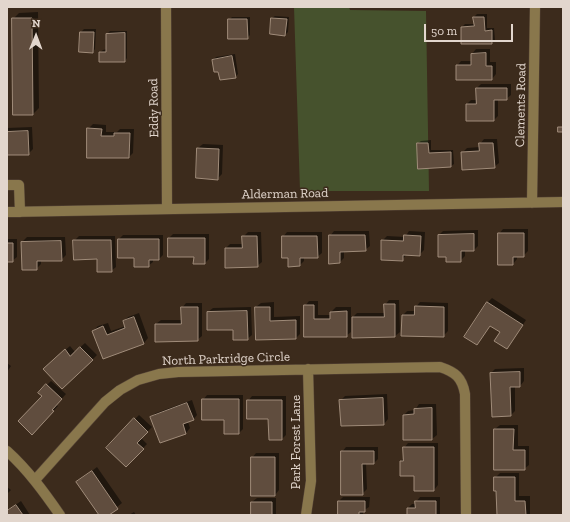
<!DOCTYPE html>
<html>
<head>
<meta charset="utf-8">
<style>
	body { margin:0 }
	#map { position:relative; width:570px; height:522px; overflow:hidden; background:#3c2b1c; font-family:"Zilla Slab",serif }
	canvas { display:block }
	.frame { position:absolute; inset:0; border:8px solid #e2d6cd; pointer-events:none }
	.north { position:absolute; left:16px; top:16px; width:40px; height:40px; -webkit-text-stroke:3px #3c2b1c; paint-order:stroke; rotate:1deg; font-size:11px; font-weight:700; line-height:16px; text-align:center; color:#e2d6cd }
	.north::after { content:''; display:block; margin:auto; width:14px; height:18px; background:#e2d6cd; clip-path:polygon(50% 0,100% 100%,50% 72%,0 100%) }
	.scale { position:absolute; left:424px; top:24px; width:89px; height:18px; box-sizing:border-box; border:2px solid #e2d6cd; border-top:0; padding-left:5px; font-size:12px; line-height:14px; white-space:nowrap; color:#e2d6cd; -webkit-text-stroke:3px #3c2b1c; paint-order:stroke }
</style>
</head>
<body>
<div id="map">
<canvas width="570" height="522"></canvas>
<div class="frame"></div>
<div class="north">N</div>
<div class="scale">50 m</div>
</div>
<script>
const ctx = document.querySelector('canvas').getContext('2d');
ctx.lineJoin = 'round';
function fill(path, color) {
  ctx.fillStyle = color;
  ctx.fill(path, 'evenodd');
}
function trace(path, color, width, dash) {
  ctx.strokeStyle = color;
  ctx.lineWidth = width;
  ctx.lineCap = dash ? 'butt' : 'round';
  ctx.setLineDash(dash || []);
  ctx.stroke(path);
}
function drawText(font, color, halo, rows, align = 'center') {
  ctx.font = font + ' "Zilla Slab",serif';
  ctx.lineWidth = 3;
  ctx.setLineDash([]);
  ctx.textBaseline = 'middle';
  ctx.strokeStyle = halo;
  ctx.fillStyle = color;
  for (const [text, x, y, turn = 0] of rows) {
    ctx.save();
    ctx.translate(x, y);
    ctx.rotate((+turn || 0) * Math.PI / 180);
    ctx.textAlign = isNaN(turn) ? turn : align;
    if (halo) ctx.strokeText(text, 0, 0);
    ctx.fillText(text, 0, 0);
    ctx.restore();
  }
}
const green = new Path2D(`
	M 294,7 L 349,7 L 350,10 L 426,11 L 429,191 L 300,191 Z`);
const shadow = new Path2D(`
	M 38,12 L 39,108 L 33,114 L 13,19 L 19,13 Z
	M 477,14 L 487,14 L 487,28 L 494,28 L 495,40 L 492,43 L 462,27 L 465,24 L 475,24 L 474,17 Z
	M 275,16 L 289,17 L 288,32 L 285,35 L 272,18 Z
	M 232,17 L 250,17 L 250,35 L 247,38 L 229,20 Z
	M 84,29 L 96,29 L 95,49 L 93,52 L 80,51 L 81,32 Z
	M 110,31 L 127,31 L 127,58 L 125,61 L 100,52 L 103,50 L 107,49 L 107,34 Z
	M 476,49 L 490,49 L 490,62 L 496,62 L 496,74 L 492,79 L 457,79 L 457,66 L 461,61 L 472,61 L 472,54 Z
	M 235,54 L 238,74 L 235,77 L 219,70 L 213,60 L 216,57 Z
	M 481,84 L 511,84 L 511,95 L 506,99 L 498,99 L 498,116 L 494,120 L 467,104 L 471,100 L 477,100 L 477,88 Z
	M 93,124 L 106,125 L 106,132 L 117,132 L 120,129 L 134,129 L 133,153 L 129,157 L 88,129 Z
	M 32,127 L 33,149 L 28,154 L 7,154 L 7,128 Z
	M 484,139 L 497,139 L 499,163 L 494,167 L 462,153 L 467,148 L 480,147 L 480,144 Z
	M 431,140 L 431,150 L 453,150 L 454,164 L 451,166 L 419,168 L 418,143 L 421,141 Z
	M 203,144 L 223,145 L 222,174 L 217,179 L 198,148 Z
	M 503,229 L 528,229 L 528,251 L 523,256 L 517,256 L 517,259 L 513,264 L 499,234 Z
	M 478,230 L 478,246 L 474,250 L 465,250 L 465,256 L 460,261 L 439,235 L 443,231 Z
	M 334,231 L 369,231 L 370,246 L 365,250 L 344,251 L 344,258 L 340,262 L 330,236 Z
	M 409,231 L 425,232 L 424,250 L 419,255 L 407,254 L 402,260 L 382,241 L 387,236 L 405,237 Z
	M 248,232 L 261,232 L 262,262 L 257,266 L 226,248 L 230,244 L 243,244 L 243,237 Z
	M 287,232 L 322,232 L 322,253 L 317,257 L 304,257 L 304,261 L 300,265 L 289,257 L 283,237 Z
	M 173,234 L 209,234 L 209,259 L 205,263 L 169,238 Z
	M 123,235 L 163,235 L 163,255 L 159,259 L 153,259 L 153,262 L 148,266 L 135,257 L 119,239 Z
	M 79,236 L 115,236 L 116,267 L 111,271 L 98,258 L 74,241 Z
	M 27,237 L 65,237 L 66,255 L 61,260 L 41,260 L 41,264 L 36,269 L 23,269 L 22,242 Z
	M 7,239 L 17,239 L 17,257 L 12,261 L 7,261 Z
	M 492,298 L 526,320 L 511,343 L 507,348 L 502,332 L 491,325 L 477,344 L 465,336 L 488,302 Z
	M 389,300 L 399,300 L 400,332 L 395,336 L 353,337 L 353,317 L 357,313 L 385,313 L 385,305 Z
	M 309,301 L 318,301 L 318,315 L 331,315 L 331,312 L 336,307 L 351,307 L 351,332 L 346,336 L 305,336 L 305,306 Z
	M 274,302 L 274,317 L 300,316 L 300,334 L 296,338 L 257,339 L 256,307 L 261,303 Z
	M 420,302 L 448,303 L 448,331 L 443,336 L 403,315 L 407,311 L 415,311 L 416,307 Z
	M 186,303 L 202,303 L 202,336 L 197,340 L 156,324 L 161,320 L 182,320 L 182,308 Z
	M 251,307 L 252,335 L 247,339 L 234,328 L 208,312 L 213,308 Z
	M 139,313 L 148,338 L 144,343 L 104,358 L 93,331 L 98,326 L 108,323 L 111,331 L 126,326 L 124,321 L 128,317 Z
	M 85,343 L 97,355 L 92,360 L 49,364 L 70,346 L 75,352 Z
	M 7,363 L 11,366 L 7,372 Z
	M 524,368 L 524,381 L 520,386 L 515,386 L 515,411 L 511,415 L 491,373 L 495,369 Z
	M 51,381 L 66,394 L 56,405 L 58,406 L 32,433 L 43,395 L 40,392 Z
	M 387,394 L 388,419 L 384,424 L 342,425 L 340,401 L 345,396 Z
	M 207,395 L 243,395 L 243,429 L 239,433 L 225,419 L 203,400 Z
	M 252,396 L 286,396 L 286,435 L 282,439 L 270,439 L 269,418 L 248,401 Z
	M 192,400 L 197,415 L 193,420 L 188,422 L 190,428 L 186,433 L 160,442 L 151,417 L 156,413 Z
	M 419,404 L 436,404 L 437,435 L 432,439 L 404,439 L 404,415 L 408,411 L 415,410 Z
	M 139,415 L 152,427 L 141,438 L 147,444 L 126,466 L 107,448 Z
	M 500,425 L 518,425 L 518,446 L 529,446 L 529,465 L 524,469 L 495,429 Z
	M 408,443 L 438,443 L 438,485 L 434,490 L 415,475 L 401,461 L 404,458 L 404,448 Z
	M 346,447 L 378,447 L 378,459 L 374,463 L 366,463 L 367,489 L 362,494 L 342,452 Z
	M 256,453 L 279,453 L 279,490 L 275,495 L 252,458 Z
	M 97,467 L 122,503 L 107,515 L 101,515 L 78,482 Z
	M 500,473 L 519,473 L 519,496 L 530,496 L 530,514 L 528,515 L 498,515 L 497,490 L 495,478 Z
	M 7,487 L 11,490 L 7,494 Z
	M 343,497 L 370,497 L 369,507 L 363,511 L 363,515 L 339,515 L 339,501 Z
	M 420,497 L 440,497 L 440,515 L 408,515 L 408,508 L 412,504 L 416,504 L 416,502 Z
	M 257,498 L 276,498 L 276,515 L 252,515 L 252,502 Z
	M 21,501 L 30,515 L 7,515 L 7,511 Z
	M 134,512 L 136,515 L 129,515 Z`);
const building = new Path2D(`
	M 473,17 L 484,17 L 485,31 L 492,30 L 492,44 L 461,44 L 461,27 L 474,26 Z
	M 12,18 L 32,18 L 33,115 L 13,115 Z
	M 271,18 L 287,19 L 285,36 L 270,34 Z
	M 228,19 L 247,19 L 248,39 L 228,39 Z
	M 80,32 L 94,32 L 93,53 L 79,52 Z
	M 125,33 L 125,62 L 99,62 L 99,52 L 106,52 L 106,34 Z
	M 486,53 L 486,66 L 492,66 L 492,80 L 456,80 L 456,65 L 471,65 L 471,54 Z
	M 232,56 L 236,78 L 220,80 L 218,72 L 214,72 L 212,60 Z
	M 476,88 L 507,88 L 507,100 L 494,100 L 494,121 L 466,121 L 466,104 L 476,104 Z
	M 558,127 L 563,127 L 563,132 L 558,132 Z
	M 87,128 L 102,129 L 101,136 L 114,136 L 114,133 L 130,133 L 129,158 L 87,158 Z
	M 28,131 L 29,155 L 7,155 L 7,132 Z
	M 417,143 L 428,143 L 429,153 L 451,152 L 451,167 L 418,169 Z
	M 479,143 L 493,143 L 495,168 L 462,170 L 461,152 L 479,151 Z
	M 197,148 L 219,149 L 218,180 L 196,178 Z
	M 498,233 L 524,233 L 524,257 L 513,257 L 513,265 L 498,265 Z
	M 474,234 L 474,251 L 461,251 L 461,262 L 446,262 L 446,257 L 438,257 L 438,235 Z
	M 329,235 L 365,235 L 366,251 L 340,252 L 340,263 L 329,264 Z
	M 404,235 L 421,236 L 420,256 L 403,255 L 403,261 L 381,260 L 381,240 L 403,241 Z
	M 242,236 L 257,236 L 258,267 L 225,268 L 225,248 L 242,248 Z
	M 282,236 L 317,236 L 318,258 L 300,258 L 300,266 L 288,267 L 288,258 L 282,258 Z
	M 168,238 L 205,238 L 205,264 L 193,264 L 194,257 L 168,257 Z
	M 118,239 L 159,239 L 159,260 L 149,260 L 149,267 L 134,267 L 134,258 L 118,258 Z
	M 73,240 L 111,240 L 112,272 L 97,272 L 97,259 L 74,260 Z
	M 61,241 L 62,261 L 37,261 L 37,270 L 22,270 L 21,242 Z
	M 7,243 L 13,243 L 13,262 L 7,262 Z
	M 487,302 L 523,325 L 507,349 L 494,341 L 500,332 L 490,326 L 477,345 L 464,337 Z
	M 384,304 L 395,304 L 395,337 L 352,338 L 352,317 L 384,317 Z
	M 304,305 L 314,305 L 314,319 L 330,319 L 330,312 L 347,311 L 347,337 L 304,337 Z
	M 415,306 L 444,307 L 444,337 L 401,336 L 402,315 L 414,315 Z
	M 181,307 L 198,307 L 198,341 L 155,342 L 155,324 L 181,324 Z
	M 255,307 L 270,307 L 270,321 L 296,320 L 296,339 L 256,340 Z
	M 247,311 L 248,340 L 233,340 L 233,330 L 207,330 L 207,312 Z
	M 134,317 L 144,344 L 103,359 L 92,331 L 103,326 L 107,335 L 125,328 L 123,321 Z
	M 80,347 L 93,360 L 62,389 L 43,369 L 65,349 L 70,356 Z
	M 520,372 L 520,387 L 510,387 L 511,416 L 492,417 L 490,373 Z
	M 46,384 L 62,399 L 52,410 L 54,411 L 32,435 L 18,421 L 42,396 L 38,393 Z
	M 383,398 L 384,425 L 341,426 L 339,400 Z
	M 202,399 L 239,399 L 239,434 L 224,434 L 224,420 L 202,420 Z
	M 247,400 L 282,400 L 282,440 L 269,440 L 268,419 L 247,419 Z
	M 187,403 L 194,420 L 183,424 L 186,434 L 160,443 L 150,417 Z
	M 432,408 L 432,440 L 403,440 L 403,415 L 414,414 L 414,409 Z
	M 134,418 L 148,432 L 137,443 L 144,449 L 126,467 L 106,448 Z
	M 494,429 L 514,429 L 513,450 L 525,450 L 525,470 L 494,470 Z
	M 403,447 L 434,447 L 434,491 L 414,491 L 414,476 L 400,476 L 400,461 L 403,461 Z
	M 341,451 L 374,451 L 374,464 L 362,464 L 363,495 L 341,495 Z
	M 251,457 L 275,457 L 275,496 L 251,496 Z
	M 92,471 L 118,509 L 109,515 L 99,515 L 76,482 Z
	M 494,477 L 515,477 L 515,501 L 525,501 L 526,515 L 497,515 L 496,491 L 494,491 Z
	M 338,501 L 365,501 L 365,512 L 359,512 L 359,515 L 338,515 Z
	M 415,501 L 436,501 L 436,515 L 407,515 L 407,508 L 415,508 Z
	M 251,502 L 272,502 L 272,515 L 251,515 Z
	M 16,505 L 23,515 L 7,515 L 7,511 Z`);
const minor = new Path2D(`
	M 166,7 L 167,209
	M 7,185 L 19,185 L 20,212
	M 532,203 L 535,7
	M 7,212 L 563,202
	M 7,451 C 28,470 44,492 60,515
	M 35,480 L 105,402 L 120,390 L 138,380 L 159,374 L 178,372 L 440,367 C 455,372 462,377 465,394 L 466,515
	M 306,515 L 311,481 L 308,369`);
const streetNames = [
	["Clements Road",521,105,-89],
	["Eddy Road",154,108,-91],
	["Alderman Road",285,194,-1],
	["North Parkridge Circle",226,359,-2],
	["Park Forest Lane",296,442,-90]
];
fill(green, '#46522d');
fill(shadow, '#0007');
fill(building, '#604d3e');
trace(building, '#a08c7a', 1);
trace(minor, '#574638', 11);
trace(minor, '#89774c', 10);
drawText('13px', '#e2d6cd', '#3c2b1c', streetNames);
</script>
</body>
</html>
